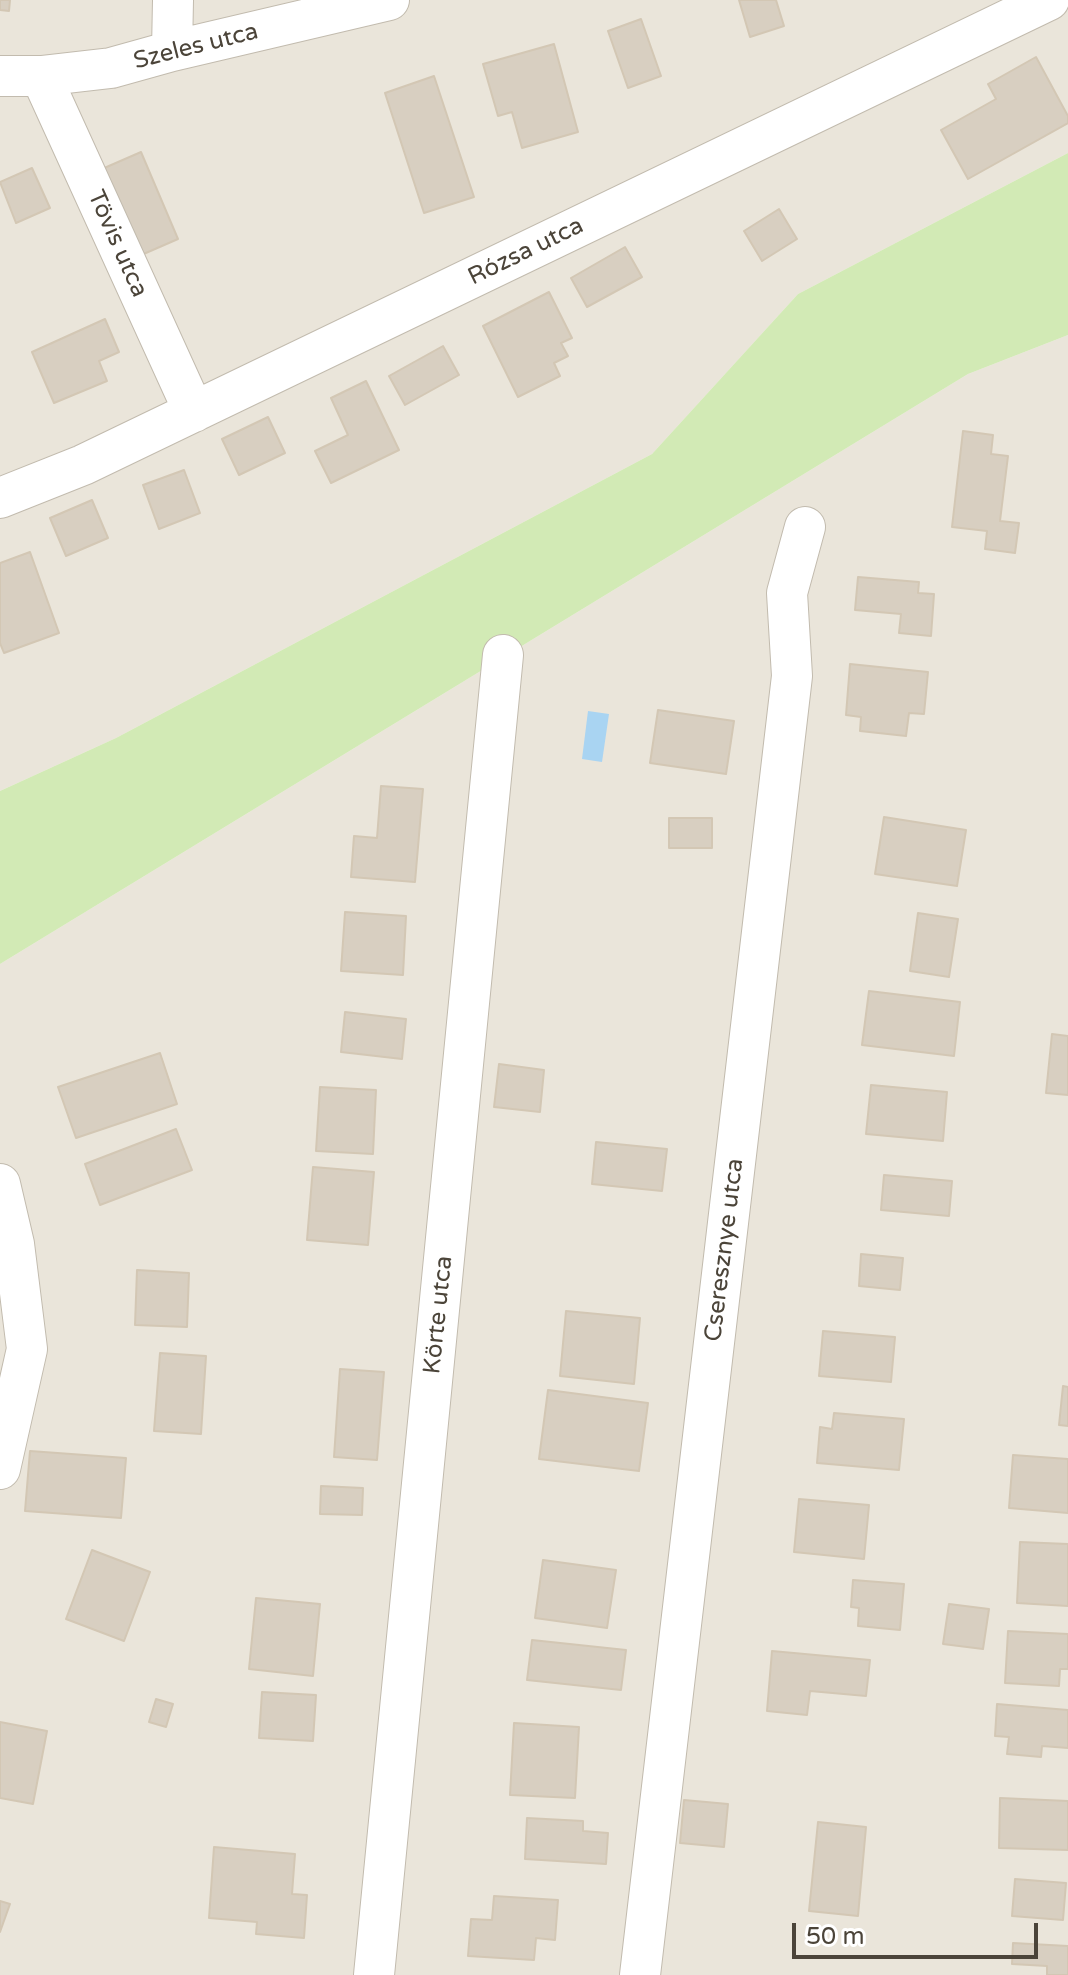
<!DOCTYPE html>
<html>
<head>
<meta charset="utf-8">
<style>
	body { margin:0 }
	#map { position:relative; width:1068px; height:1975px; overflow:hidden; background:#f6f3ec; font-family:"Varela Round",sans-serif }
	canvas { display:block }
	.scale { position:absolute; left:792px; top:1923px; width:246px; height:36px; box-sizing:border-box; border:4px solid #4b4439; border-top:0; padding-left:10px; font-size:24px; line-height:28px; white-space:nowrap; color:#4b4439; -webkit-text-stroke:6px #fff; paint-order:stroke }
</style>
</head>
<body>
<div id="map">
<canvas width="1068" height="1975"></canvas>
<div class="scale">50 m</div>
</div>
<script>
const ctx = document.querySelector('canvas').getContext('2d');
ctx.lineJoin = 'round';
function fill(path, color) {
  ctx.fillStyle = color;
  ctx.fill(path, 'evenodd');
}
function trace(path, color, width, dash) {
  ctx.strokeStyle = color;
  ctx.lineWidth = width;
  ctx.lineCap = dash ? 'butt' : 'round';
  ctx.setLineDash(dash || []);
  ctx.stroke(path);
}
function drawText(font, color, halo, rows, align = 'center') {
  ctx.font = font + ' "Varela Round",sans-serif';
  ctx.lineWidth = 7;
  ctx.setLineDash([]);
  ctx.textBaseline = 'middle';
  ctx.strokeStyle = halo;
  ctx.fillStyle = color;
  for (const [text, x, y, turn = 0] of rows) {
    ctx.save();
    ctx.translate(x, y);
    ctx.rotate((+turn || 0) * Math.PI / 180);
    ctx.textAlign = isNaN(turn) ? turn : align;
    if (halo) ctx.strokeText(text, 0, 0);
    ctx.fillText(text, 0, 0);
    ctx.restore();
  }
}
const residential = new Path2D(`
	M 0,0 L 1068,0 L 1068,153 L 798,294 L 652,454 L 116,738 L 0,791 Z
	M 1068,335 L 1068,1975 L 0,1975 L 0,964 L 968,374 Z`);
const green = new Path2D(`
	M 1068,153 L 1068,335 L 968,374 L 0,964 L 0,791 L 116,738 L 652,454 L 798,294 Z`);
const water = new Path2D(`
	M 588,711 L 609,714 L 602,762 L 582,759 Z`);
const building = new Path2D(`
	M 0,0 L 10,0 L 9,11 L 0,10 Z
	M 739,0 L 776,0 L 784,26 L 750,37 Z
	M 641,19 L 661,76 L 628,88 L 608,31 Z
	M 554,44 L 578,132 L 522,148 L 512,112 L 498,116 L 483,64 Z
	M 1036,57 L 1068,116 L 1068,123 L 968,179 L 941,130 L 996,99 L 988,84 Z
	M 434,76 L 474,197 L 424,213 L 385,93 Z
	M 141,152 L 178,239 L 139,256 L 102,169 Z
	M 32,168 L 50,208 L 16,223 L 0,182 Z
	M 779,209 L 797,239 L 762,261 L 744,231 Z
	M 625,247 L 642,277 L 587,307 L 571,278 Z
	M 549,292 L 572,338 L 561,343 L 568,356 L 554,363 L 560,376 L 518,397 L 483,326 Z
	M 105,319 L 119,352 L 99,361 L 107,381 L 54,403 L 32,352 Z
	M 443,346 L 459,375 L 405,405 L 389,376 Z
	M 366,381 L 399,450 L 331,483 L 315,451 L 348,435 L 331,398 Z
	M 268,417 L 285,453 L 239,475 L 222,439 Z
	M 963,431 L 993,435 L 991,454 L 1008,456 L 1000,521 L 1019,523 L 1015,553 L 985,549 L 987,531 L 952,527 Z
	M 184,470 L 200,513 L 159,529 L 143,485 Z
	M 92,500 L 108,538 L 66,556 L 50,518 Z
	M 30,552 L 59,633 L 4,653 L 0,643 L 0,563 Z
	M 858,577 L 919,582 L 918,593 L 934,594 L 931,636 L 899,633 L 901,614 L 855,610 Z
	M 850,664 L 928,672 L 924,714 L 909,713 L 906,736 L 860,731 L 861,717 L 846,715 Z
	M 658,710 L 734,721 L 726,774 L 650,763 Z
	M 381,786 L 423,789 L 415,882 L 351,877 L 354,836 L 377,838 Z
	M 884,817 L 966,830 L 957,886 L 875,874 Z
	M 669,818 L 712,818 L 712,848 L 669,848 Z
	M 345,912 L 406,916 L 403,975 L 341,971 Z
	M 918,913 L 958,919 L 949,977 L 910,971 Z
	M 869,991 L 960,1002 L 954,1056 L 862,1045 Z
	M 345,1012 L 406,1019 L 402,1059 L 341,1052 Z
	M 1052,1034 L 1068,1036 L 1068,1095 L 1046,1093 Z
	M 160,1053 L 177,1104 L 76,1138 L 58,1087 Z
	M 499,1064 L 544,1070 L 540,1112 L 494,1107 Z
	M 871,1085 L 947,1092 L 943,1141 L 866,1134 Z
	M 320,1087 L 376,1090 L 373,1154 L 316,1151 Z
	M 176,1129 L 192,1170 L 100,1205 L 85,1164 Z
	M 596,1142 L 667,1149 L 662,1191 L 592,1184 Z
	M 313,1167 L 374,1172 L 368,1245 L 307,1240 Z
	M 884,1175 L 952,1181 L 949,1216 L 881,1210 Z
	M 861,1254 L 903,1258 L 900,1290 L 859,1286 Z
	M 137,1270 L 189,1273 L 187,1327 L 135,1325 Z
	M 566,1311 L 640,1318 L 634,1384 L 560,1376 Z
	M 823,1331 L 895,1337 L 891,1382 L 819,1376 Z
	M 160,1353 L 206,1356 L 201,1434 L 154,1431 Z
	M 340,1369 L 384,1372 L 377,1460 L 334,1457 Z
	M 1063,1386 L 1068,1387 L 1068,1426 L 1059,1425 Z
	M 548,1390 L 648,1403 L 639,1471 L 539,1459 Z
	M 834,1413 L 904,1419 L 899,1470 L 817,1463 L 820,1427 L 832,1429 Z
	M 30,1451 L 126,1458 L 121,1518 L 25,1511 Z
	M 1013,1455 L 1068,1459 L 1068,1513 L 1009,1508 Z
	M 321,1486 L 363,1488 L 362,1515 L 320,1514 Z
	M 799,1499 L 869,1505 L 864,1559 L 794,1552 Z
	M 1020,1542 L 1068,1544 L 1068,1606 L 1017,1603 Z
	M 92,1550 L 150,1572 L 124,1641 L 66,1619 Z
	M 543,1560 L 616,1570 L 607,1628 L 535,1618 Z
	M 853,1580 L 904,1584 L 900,1630 L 858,1626 L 859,1608 L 851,1607 Z
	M 256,1598 L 320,1604 L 313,1676 L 249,1669 Z
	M 949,1604 L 989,1609 L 983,1649 L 943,1644 Z
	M 1008,1631 L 1068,1634 L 1068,1669 L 1060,1669 L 1059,1686 L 1005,1683 Z
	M 532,1640 L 626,1650 L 621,1690 L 527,1680 Z
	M 772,1651 L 870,1660 L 866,1696 L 810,1691 L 807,1715 L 767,1711 Z
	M 262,1692 L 316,1695 L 313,1741 L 259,1738 Z
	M 156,1699 L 173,1704 L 166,1727 L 149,1722 Z
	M 997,1704 L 1068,1710 L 1068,1748 L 1042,1746 L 1041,1757 L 1007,1754 L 1009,1737 L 995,1736 Z
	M 0,1722 L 47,1731 L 33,1804 L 0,1798 Z
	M 514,1723 L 579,1727 L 575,1798 L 510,1795 Z
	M 1000,1798 L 1068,1801 L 1068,1850 L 999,1848 Z
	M 684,1800 L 728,1804 L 724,1847 L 680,1843 Z
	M 527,1818 L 583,1821 L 583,1831 L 608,1833 L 606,1864 L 525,1859 Z
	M 818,1822 L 866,1827 L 858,1916 L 809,1911 Z
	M 214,1847 L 295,1854 L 292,1894 L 307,1895 L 304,1938 L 256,1934 L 257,1922 L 209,1918 Z
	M 1015,1879 L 1066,1883 L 1063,1920 L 1012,1916 Z
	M 494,1896 L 558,1900 L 555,1940 L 536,1938 L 534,1960 L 468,1956 L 471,1919 L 492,1920 Z
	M 0,1901 L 10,1904 L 0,1932 Z
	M 1013,1943 L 1068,1946 L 1068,1975 L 1047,1975 L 1047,1966 L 1012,1964 Z`);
const minor = new Path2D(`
	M 172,51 L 173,0
	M 0,76 L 41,76 L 111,68 L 172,51 L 389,0
	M 41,76 L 194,412
	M 0,498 L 83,465 L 1049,0
	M 0,1184 L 14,1244 L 27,1349 L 0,1469
	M 374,1975 L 503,655
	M 640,1975 L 792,676 L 787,593 L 805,527`);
const streetNames = [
	["Szeles utca",196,47,-14],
	["Tövis utca",117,244,66],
	["Rózsa utca",526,252,-26],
	["Cseresznye utca",725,1250,-83],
	["Körte utca",439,1315,-84]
];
fill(residential, '#eae5da');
fill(green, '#d2eab5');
fill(water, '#a9d4f2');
fill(building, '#d8cfc1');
trace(building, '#d3c7b4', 2);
trace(minor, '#c2bbae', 42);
trace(minor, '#fff', 40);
drawText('24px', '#4b4439', '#fff', streetNames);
</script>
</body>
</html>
